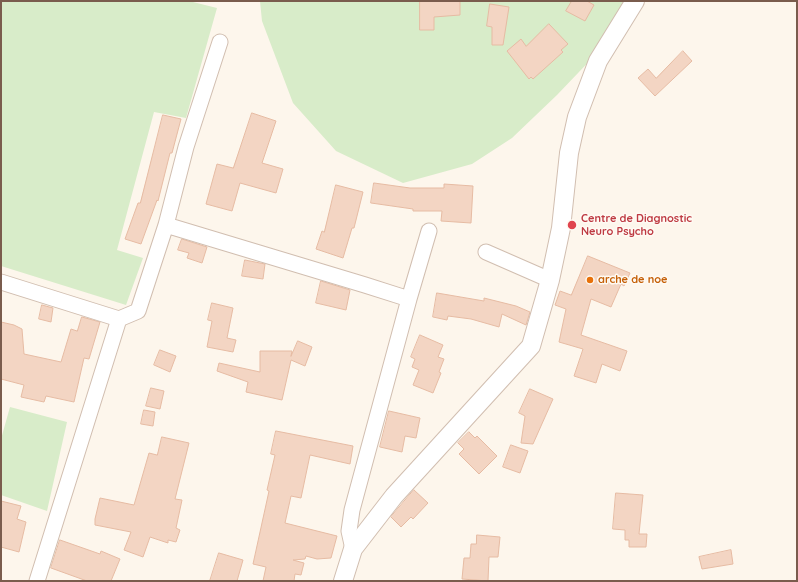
<!DOCTYPE html>
<html>
<head>
<meta charset="utf-8">
<style>
	body { margin:0 }
	#map { position:relative; width:798px; height:582px; overflow:hidden; background:#fdf6ec; font-family:Quicksand,sans-serif }
	canvas { display:block }
	.frame { position:absolute; inset:0; border:2px solid #7a5c4d; pointer-events:none }
</style>
</head>
<body>
<div id="map">
<canvas width="798" height="582"></canvas>
<div class="frame"></div>
</div>
<script>
const ctx = document.querySelector('canvas').getContext('2d');
ctx.lineJoin = 'round';
function fill(path, color) {
  ctx.fillStyle = color;
  ctx.fill(path, 'evenodd');
}
function trace(path, color, width, dash) {
  ctx.strokeStyle = color;
  ctx.lineWidth = width;
  ctx.lineCap = dash ? 'butt' : 'round';
  ctx.setLineDash(dash || []);
  ctx.stroke(path);
}
function drawText(font, color, halo, rows, align = 'center') {
  ctx.font = font + ' Quicksand,sans-serif';
  ctx.lineWidth = 3;
  ctx.setLineDash([]);
  ctx.textBaseline = 'middle';
  ctx.strokeStyle = halo;
  ctx.fillStyle = color;
  for (const [text, x, y, turn = 0] of rows) {
    ctx.save();
    ctx.translate(x, y);
    ctx.rotate((+turn || 0) * Math.PI / 180);
    ctx.textAlign = isNaN(turn) ? turn : align;
    if (halo) ctx.strokeText(text, 0, 0);
    ctx.fillText(text, 0, 0);
    ctx.restore();
  }
}
const green = new Path2D(`
	M 1,1 L 189,1 L 217,8 L 186,118 L 154,112 L 117,250 L 143,258 L 126,305 L 1,266 Z
	M 260,1 L 630,1 L 600,50 L 557,95 L 512,138 L 472,164 L 403,183 L 336,151 L 293,103 L 262,21 Z
	M 10,407 L 67,422 L 47,511 L 1,495 L 1,439 Z`);
const building = new Path2D(`
	M 420,1 L 460,1 L 460,15 L 434,17 L 434,30 L 420,30 Z
	M 572,1 L 587,1 L 594,5 L 585,21 L 566,11 Z
	M 490,4 L 509,7 L 503,45 L 492,45 L 492,27 L 487,26 Z
	M 549,24 L 568,44 L 561,50 L 563,52 L 533,79 L 531,77 L 529,79 L 507,51 L 521,39 L 526,46 Z
	M 683,51 L 692,61 L 655,96 L 638,78 L 648,69 L 656,78 Z
	M 252,113 L 276,121 L 262,163 L 283,169 L 276,193 L 240,183 L 232,211 L 206,204 L 217,164 L 233,168 Z
	M 163,115 L 181,119 L 172,153 L 170,153 L 158,201 L 157,200 L 141,244 L 125,239 L 138,203 L 140,203 Z
	M 374,183 L 410,188 L 444,188 L 444,184 L 473,186 L 471,223 L 441,221 L 442,211 L 413,211 L 413,209 L 371,203 Z
	M 336,185 L 363,192 L 354,228 L 352,228 L 343,258 L 316,249 L 322,231 L 324,232 Z
	M 182,239 L 207,247 L 202,263 L 187,258 L 189,253 L 178,250 Z
	M 588,256 L 630,273 L 624,286 L 621,284 L 611,307 L 591,299 L 581,335 L 627,351 L 620,371 L 602,364 L 596,383 L 574,376 L 583,349 L 559,342 L 566,309 L 555,305 L 560,291 L 571,295 Z
	M 245,260 L 265,264 L 263,279 L 242,276 Z
	M 321,281 L 350,290 L 346,310 L 316,303 Z
	M 437,293 L 484,301 L 484,298 L 516,306 L 530,312 L 526,325 L 502,314 L 499,327 L 471,319 L 448,316 L 447,320 L 433,317 Z
	M 212,303 L 233,308 L 227,338 L 236,340 L 233,352 L 207,347 L 212,321 L 208,320 Z
	M 42,305 L 53,308 L 51,322 L 39,319 Z
	M 82,317 L 100,322 L 89,359 L 84,358 L 74,402 L 46,396 L 44,402 L 21,397 L 24,385 L 1,379 L 1,322 L 14,325 L 22,329 L 24,354 L 61,362 L 71,329 L 77,331 Z
	M 420,335 L 443,345 L 438,357 L 444,359 L 439,372 L 441,373 L 433,393 L 413,385 L 419,370 L 412,367 L 415,359 L 411,357 Z
	M 298,341 L 312,347 L 305,366 L 291,360 L 282,400 L 246,392 L 248,382 L 217,371 L 219,363 L 260,372 L 260,351 L 292,351 L 291,356 Z
	M 160,350 L 176,356 L 170,372 L 154,365 Z
	M 151,388 L 164,391 L 160,409 L 146,406 Z
	M 530,389 L 553,399 L 533,444 L 521,443 L 525,416 L 519,413 Z
	M 144,410 L 155,412 L 153,426 L 141,424 Z
	M 389,411 L 420,418 L 416,438 L 405,436 L 402,452 L 380,447 Z
	M 276,431 L 353,446 L 350,464 L 310,455 L 301,498 L 291,496 L 285,523 L 337,536 L 331,558 L 317,559 L 306,556 L 305,559 L 293,560 L 304,563 L 301,575 L 295,574 L 294,581 L 263,581 L 266,567 L 253,564 L 269,491 L 267,490 L 275,455 L 271,454 Z
	M 469,432 L 475,438 L 477,436 L 497,456 L 479,474 L 459,454 L 464,449 L 458,443 Z
	M 162,437 L 189,443 L 175,499 L 182,500 L 176,528 L 180,530 L 176,542 L 168,540 L 168,543 L 150,537 L 143,557 L 124,550 L 131,532 L 95,525 L 95,519 L 100,498 L 134,505 L 149,453 L 157,455 Z
	M 511,445 L 528,451 L 520,473 L 503,467 Z
	M 414,490 L 428,503 L 413,519 L 411,517 L 401,527 L 391,517 Z
	M 616,493 L 643,495 L 639,534 L 647,534 L 646,547 L 629,547 L 629,540 L 625,540 L 625,530 L 613,529 Z
	M 1,501 L 21,506 L 17,519 L 26,522 L 19,552 L 1,547 Z
	M 477,535 L 500,537 L 498,557 L 489,557 L 488,581 L 462,579 L 464,558 L 470,558 L 471,544 L 476,544 Z
	M 60,540 L 100,554 L 101,551 L 120,559 L 111,581 L 87,581 L 51,568 Z
	M 731,550 L 733,564 L 702,569 L 699,557 Z
	M 219,553 L 243,560 L 237,581 L 210,581 Z`);
const minor = new Path2D(`
	M 166,225 L 365,285 L 409,299
	M 486,252 L 550,280
	M 1,282 L 119,319 L 138,311 L 166,225 L 186,147 L 220,42
	M 353,549 L 349,531 L 352,510 L 409,299 L 429,231
	M 37,581 L 119,319`);
const tertiary = new Path2D(`
	M 343,581 L 353,549 L 394,496 L 531,346 L 550,280 L 561,228 L 569,153 L 577,117 L 598,61 L 635,1`);
const markers = [
	[572,225,5,"#e0444e"],
	[590,280,4,"#e8710a"]
];
const healthNames = [
	["Centre de Diagnostic",581,219],
	["Neuro Psycho",581,232]
];
const foodNames = [
	["arche de noe",598,280]
];
fill(green, '#d8ecc9');
fill(building, '#f3d5c3');
trace(building, '#e6bba3', 1);
trace(minor, '#d1beb0', 17);
trace(tertiary, '#d1beb0', 20);
trace(minor, '#fff', 15);
trace(tertiary, '#fff', 18);
for (const [x, y, r, color] of markers) {
  const dot = new Path2D();
  dot.arc(x, y, r, 0, 2 * Math.PI);
  ctx.fillStyle = color;
  ctx.fill(dot);
  trace(dot, '#fffaf3', 1.5);
}
drawText('bold 11px', '#be3a42', '#fffaf3', healthNames, 'left');
drawText('bold 11px', '#c56008', '#fffaf3', foodNames, 'left');
</script>
</body>
</html>
